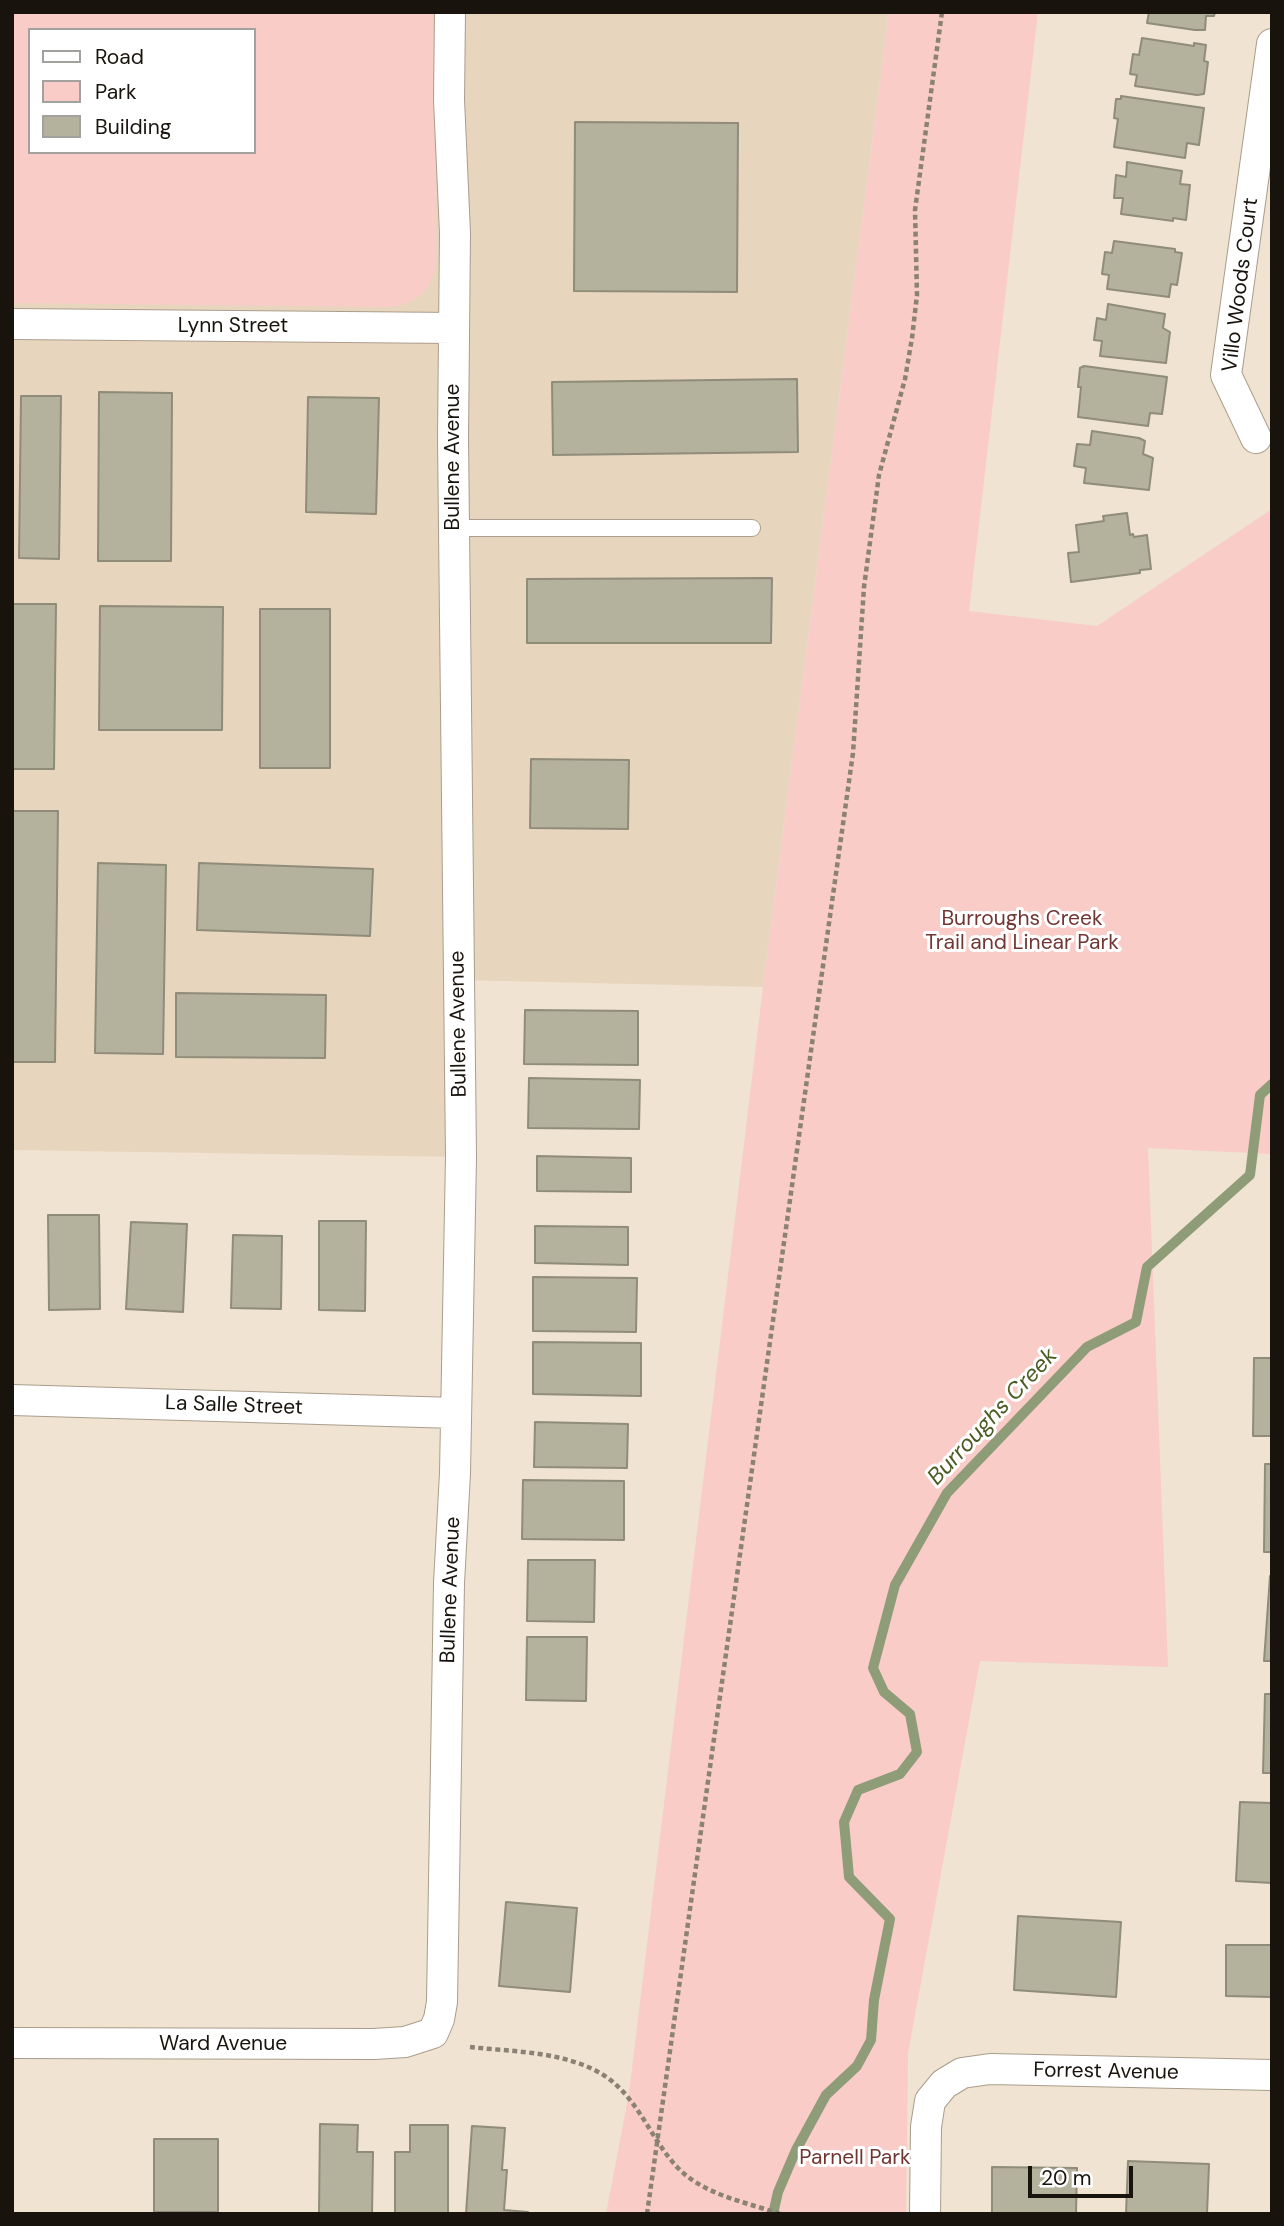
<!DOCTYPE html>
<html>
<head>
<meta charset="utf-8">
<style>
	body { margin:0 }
	#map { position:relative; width:1284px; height:2226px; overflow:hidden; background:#f0e3d1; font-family:"DM Sans",sans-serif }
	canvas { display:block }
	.frame { position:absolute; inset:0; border:14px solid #18130d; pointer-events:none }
	.legend { position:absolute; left:28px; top:28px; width:228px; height:126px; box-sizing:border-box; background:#fff; border:2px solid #a3a19e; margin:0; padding:9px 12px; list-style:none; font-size:21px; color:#18130d }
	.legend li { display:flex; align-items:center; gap:14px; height:35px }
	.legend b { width:35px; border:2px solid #a3a19e }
	.scale { position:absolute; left:1028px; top:2166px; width:105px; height:32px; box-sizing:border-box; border:4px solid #18130d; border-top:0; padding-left:9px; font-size:21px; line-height:24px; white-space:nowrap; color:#18130d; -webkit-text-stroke:5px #fff; paint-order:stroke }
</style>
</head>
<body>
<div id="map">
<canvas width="1284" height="2226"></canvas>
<div class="frame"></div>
<ul class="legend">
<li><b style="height:9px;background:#fff"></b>Road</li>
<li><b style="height:19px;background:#f9ccc7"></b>Park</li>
<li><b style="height:19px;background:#b4b19d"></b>Building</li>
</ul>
<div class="scale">20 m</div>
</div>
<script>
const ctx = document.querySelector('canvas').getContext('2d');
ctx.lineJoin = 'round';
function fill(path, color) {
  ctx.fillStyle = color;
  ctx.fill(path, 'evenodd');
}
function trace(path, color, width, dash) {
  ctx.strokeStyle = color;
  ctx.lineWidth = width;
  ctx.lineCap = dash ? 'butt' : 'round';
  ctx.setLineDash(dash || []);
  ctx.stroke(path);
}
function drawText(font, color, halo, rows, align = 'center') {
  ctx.font = font + ' "DM Sans",sans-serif';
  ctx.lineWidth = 6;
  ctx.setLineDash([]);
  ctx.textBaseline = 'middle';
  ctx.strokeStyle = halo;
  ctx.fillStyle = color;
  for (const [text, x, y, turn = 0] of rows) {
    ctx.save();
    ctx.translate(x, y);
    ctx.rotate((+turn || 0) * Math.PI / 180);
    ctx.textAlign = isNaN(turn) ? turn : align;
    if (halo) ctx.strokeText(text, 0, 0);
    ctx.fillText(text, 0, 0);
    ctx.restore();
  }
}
const built = new Path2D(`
	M 12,12 L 889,12 L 763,987 L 458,980 L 461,1157 L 12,1150 ZM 30,30 L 254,30 L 254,152 L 30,152 Z`);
const green = new Path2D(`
	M 12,12 L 437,12 L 436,265 C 431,291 416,304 390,307 L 12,303 ZM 30,30 L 254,30 L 254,152 L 30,152 Z
	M 889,12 L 1038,12 L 969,611 L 1097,626 L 1272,509 L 1272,1154 L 1148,1148 L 1168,1667 L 980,1661 L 908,2053 L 906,2214 L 606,2214 L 629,2093 L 763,987 Z`);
const stream = new Path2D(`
	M 773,2214 L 778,2192 L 796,2150 L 826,2095 L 857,2066 L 871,2040 L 874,2000 L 890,1919 L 849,1877 L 844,1822 L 858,1790 L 900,1774 L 917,1752 L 910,1714 L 884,1692 L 873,1668 L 895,1585 L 947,1493 L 1087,1347 L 1136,1322 L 1147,1267 L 1250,1175 L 1260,1095 L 1272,1084`);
const building = new Path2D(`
	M 1149,12 L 1215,12 L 1214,16 L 1206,16 L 1205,30 L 1195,30 L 1147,23 Z
	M 1142,38 L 1194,46 L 1194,43 L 1206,45 L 1204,61 L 1208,62 L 1204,94 L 1197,95 L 1135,86 L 1137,75 L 1130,74 L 1133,54 L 1139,55 Z
	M 1121,96 L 1204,108 L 1199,145 L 1187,143 L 1185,158 L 1114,147 L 1118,119 L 1114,118 L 1116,99 L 1121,99 Z
	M 575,122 L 738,123 L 737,292 L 574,291 Z
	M 1127,162 L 1182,171 L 1180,184 L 1190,185 L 1186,220 L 1173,218 L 1173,221 L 1121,214 L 1123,198 L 1114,198 L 1116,175 L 1126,177 Z
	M 1114,241 L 1175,249 L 1175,252 L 1182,253 L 1177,285 L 1171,284 L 1169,297 L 1107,289 L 1109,275 L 1102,274 L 1105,252 L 1112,253 Z
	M 1108,304 L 1165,314 L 1163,328 L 1170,332 L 1166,363 L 1100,356 L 1102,341 L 1094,340 L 1097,318 L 1106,320 Z
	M 1084,366 L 1167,377 L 1162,414 L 1150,413 L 1148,426 L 1078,417 L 1081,387 L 1078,387 L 1080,368 Z
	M 797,379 L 798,452 L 553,455 L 552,382 Z
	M 99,392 L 172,393 L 171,561 L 98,561 Z
	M 21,396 L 61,396 L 59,559 L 19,558 Z
	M 308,397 L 379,398 L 376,514 L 306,512 Z
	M 1092,431 L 1139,438 L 1145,441 L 1143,454 L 1153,458 L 1149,490 L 1084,483 L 1086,468 L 1074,466 L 1077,444 L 1090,445 Z
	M 1127,513 L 1130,535 L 1133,534 L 1134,537 L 1147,535 L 1151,569 L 1140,570 L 1140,573 L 1071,582 L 1068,553 L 1079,552 L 1076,525 L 1104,521 L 1103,516 Z
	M 772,578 L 771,643 L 527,643 L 527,579 Z
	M 12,604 L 56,604 L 54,769 L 12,769 Z
	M 100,606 L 223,607 L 222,730 L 99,730 Z
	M 260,609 L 330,609 L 330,768 L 260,768 Z
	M 531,759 L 629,760 L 628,829 L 530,828 Z
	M 13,811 L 58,811 L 55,1062 L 12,1062 Z
	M 98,863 L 166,865 L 163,1054 L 95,1053 Z
	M 199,863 L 373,869 L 370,936 L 197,930 Z
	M 176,993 L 326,995 L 325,1058 L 176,1057 Z
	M 525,1010 L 638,1011 L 638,1065 L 524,1064 Z
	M 529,1078 L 640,1080 L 639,1129 L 528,1128 Z
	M 537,1156 L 631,1158 L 631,1192 L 537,1191 Z
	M 48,1215 L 99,1215 L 100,1309 L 49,1310 Z
	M 319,1221 L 366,1221 L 365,1311 L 319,1310 Z
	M 131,1222 L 187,1224 L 183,1312 L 126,1309 Z
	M 535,1226 L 628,1227 L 628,1265 L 535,1263 Z
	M 233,1235 L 282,1236 L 281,1309 L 231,1308 Z
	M 533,1277 L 637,1278 L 636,1332 L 533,1331 Z
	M 533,1342 L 641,1343 L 641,1396 L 533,1394 Z
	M 1254,1358 L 1272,1358 L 1272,1436 L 1253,1436 Z
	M 535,1422 L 628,1424 L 627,1468 L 534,1467 Z
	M 1265,1464 L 1272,1464 L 1272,1552 L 1264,1552 Z
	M 523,1480 L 624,1481 L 624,1540 L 522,1539 Z
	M 528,1560 L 595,1560 L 594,1622 L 527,1621 Z
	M 1270,1576 L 1272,1576 L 1272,1661 L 1264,1661 Z
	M 527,1637 L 587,1637 L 586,1701 L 526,1700 Z
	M 1265,1694 L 1272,1694 L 1272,1773 L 1263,1773 Z
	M 1240,1802 L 1272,1803 L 1272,1883 L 1236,1881 Z
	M 506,1902 L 577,1908 L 570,1992 L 499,1986 Z
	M 1018,1916 L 1121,1922 L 1116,1997 L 1014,1990 Z
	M 1226,1945 L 1272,1945 L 1272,1997 L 1226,1996 Z
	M 320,2124 L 358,2125 L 357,2152 L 373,2152 L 372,2214 L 319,2214 Z
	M 410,2125 L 448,2125 L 448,2214 L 395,2214 L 395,2152 L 410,2152 Z
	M 472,2126 L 505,2128 L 502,2170 L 507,2170 L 504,2210 L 528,2212 L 527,2214 L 466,2214 Z
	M 154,2139 L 218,2139 L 218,2212 L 154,2212 Z
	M 1128,2161 L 1209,2164 L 1207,2214 L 1126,2214 Z
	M 992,2167 L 1077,2168 L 1076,2214 L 992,2214 Z`);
const path = new Path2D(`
	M 470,2047 C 514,2052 566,2051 605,2076 C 639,2099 651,2140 678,2168 C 704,2195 746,2202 780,2214
	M 647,2214 L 853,753 L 864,587 L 879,475 L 905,379 L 912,338 L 917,295 L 915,210 L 942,12`);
const service = new Path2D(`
	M 453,528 L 752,528`);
const minor = new Path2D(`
	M 12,324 L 454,328
	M 1256,438 L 1226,375 L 1272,44
	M 12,1400 L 456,1413
	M 12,2043 L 374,2044 L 405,2042 L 433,2033 L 439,2019 L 442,2002 L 449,1583 L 455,1473 L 461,1157 L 453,438 L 455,233 L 449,100 L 450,12
	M 925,2214 L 926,2127 L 930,2101 L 944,2084 L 962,2073 L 990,2069 L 1272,2075`);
const streetNames = [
	["Villo Woods Court",1241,285,-83],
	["Lynn Street",233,326],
	["Bullene Avenue",453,457,-90],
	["Bullene Avenue",459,1024,-91],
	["La Salle Street",234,1406,2],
	["Bullene Avenue",451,1590,-88],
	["Ward Avenue",223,2044],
	["Forrest Avenue",1106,2072,1]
];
const parkNames = [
	["Burroughs Creek",1022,919],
	["Trail and Linear Park",1022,943],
	["Parnell Park",855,2158]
];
const waterNames = [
	["Burroughs Creek",993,1417,-47]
];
fill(built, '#e8d5be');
fill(green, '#f9ccc7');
trace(stream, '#8f9c78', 10);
fill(building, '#b4b19d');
trace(building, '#8f8c79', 2);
trace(service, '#aa9d8d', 18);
trace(minor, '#aa9d8d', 32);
trace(path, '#8b8275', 4.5, [5, 3.5]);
trace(service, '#fff', 16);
trace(minor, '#fff', 30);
drawText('21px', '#18130d', '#fff', streetNames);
drawText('21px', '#703632', '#fff', parkNames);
drawText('italic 23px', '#4b5c23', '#fff', waterNames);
</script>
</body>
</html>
